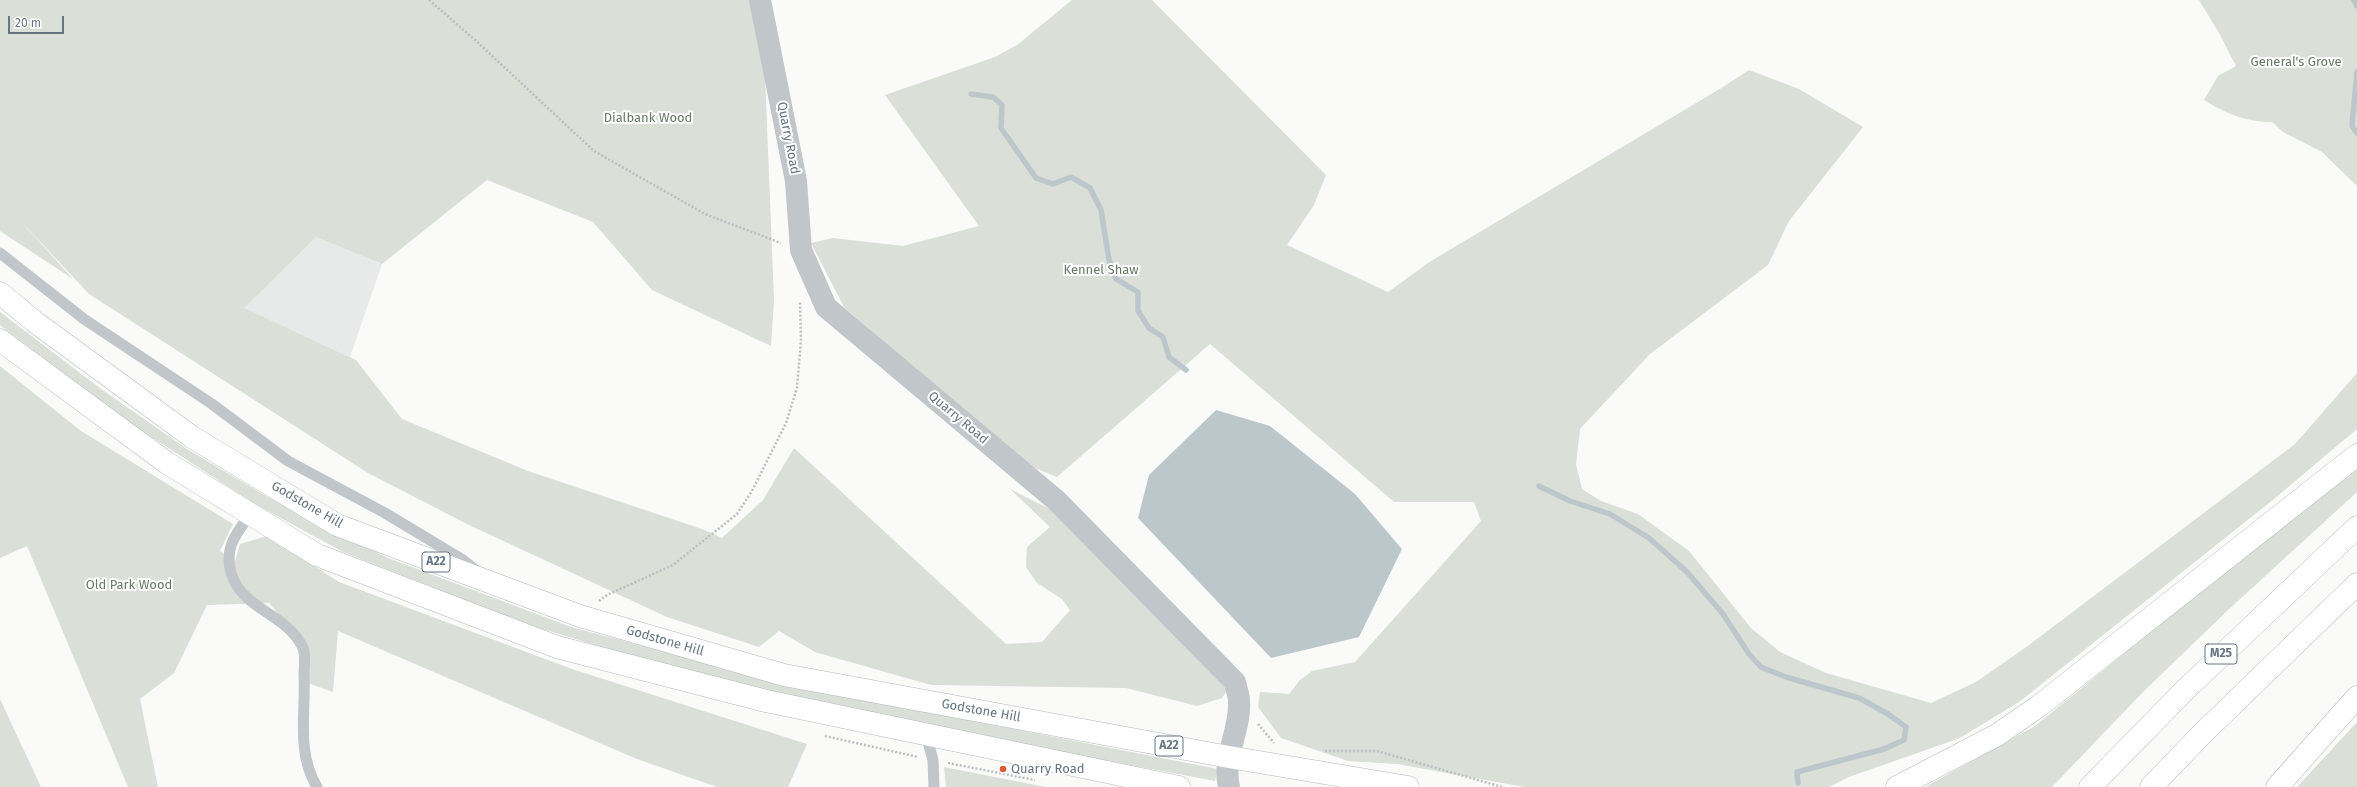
<!DOCTYPE html>
<html>
<head>
<meta charset="utf-8">
<style>
	body { margin:0 }
	#map { position:relative; width:2357px; height:787px; overflow:hidden; background:#fafaf8; font-family:"Fira Sans",sans-serif }
	canvas { display:block }
	.scale { position:absolute; left:8px; top:16px; width:56px; height:18px; box-sizing:border-box; border:2px solid #657582; border-top:0; padding-left:5px; font-size:12px; line-height:14px; white-space:nowrap; color:#657582; -webkit-text-stroke:3px #fff; paint-order:stroke }
</style>
</head>
<body>
<div id="map">
<canvas width="2357" height="787"></canvas>
<div class="scale">20 m</div>
</div>
<script>
const ctx = document.querySelector('canvas').getContext('2d');
ctx.lineJoin = 'round';
function fill(path, color) {
  ctx.fillStyle = color;
  ctx.fill(path, 'evenodd');
}
function trace(path, color, width, dash) {
  ctx.strokeStyle = color;
  ctx.lineWidth = width;
  ctx.lineCap = dash ? 'butt' : 'round';
  ctx.setLineDash(dash || []);
  ctx.stroke(path);
}
function drawText(font, color, halo, rows, align = 'center') {
  ctx.font = font + ' "Fira Sans",sans-serif';
  ctx.lineWidth = 4;
  ctx.setLineDash([]);
  ctx.textBaseline = 'middle';
  ctx.strokeStyle = halo;
  ctx.fillStyle = color;
  for (const [text, x, y, turn = 0] of rows) {
    ctx.save();
    ctx.translate(x, y);
    ctx.rotate((+turn || 0) * Math.PI / 180);
    ctx.textAlign = isNaN(turn) ? turn : align;
    if (halo) ctx.strokeText(text, 0, 0);
    ctx.fillText(text, 0, 0);
    ctx.restore();
  }
}
const built = new Path2D(`
	M 316,237 L 382,264 L 350,357 L 243,308 Z`);
const green = new Path2D(`
	M 0,0 L 762,0 L 774,300 L 771,346 L 652,290 L 593,222 L 487,180 L 382,264 L 316,237 L 244,308 L 356,360 L 402,419 L 528,471 L 702,529 L 722,538 L 763,500 L 794,448 L 1006,644 L 1042,642 L 1070,610 L 1062,599 L 1037,583 L 1026,567 L 1027,547 L 1050,527 L 1010,489 L 1052,510 L 1230,686 L 1222,698 L 1197,706 L 1126,688 L 931,685 L 815,652 L 779,631 L 759,647 L 667,617 L 469,525 L 368,473 L 89,294 L 18,218 L 73,279 L 0,231 Z
	M 1072,0 L 1152,0 L 1326,175 L 1314,205 L 1287,245 L 1388,292 L 1431,261 L 1723,87 L 1749,70 L 1799,89 L 1863,127 L 1789,221 L 1768,265 L 1650,354 L 1580,429 L 1576,464 L 1582,489 L 1601,501 L 1638,514 L 1689,551 L 1751,628 L 1780,652 L 1826,673 L 1931,703 L 1976,682 L 2025,648 L 2295,444 L 2357,373 L 2357,429 L 2274,499 L 2019,702 L 1960,738 L 1849,777 L 1829,787 L 1524,787 L 1397,764 L 1348,761 L 1281,738 L 1258,707 L 1260,692 L 1289,694 L 1300,680 L 1312,671 L 1355,662 L 1481,521 L 1474,502 L 1394,502 L 1210,344 L 1057,477 L 1025,464 L 844,307 L 811,243 L 833,238 L 903,246 L 979,226 L 885,95 L 995,57 L 1017,45 Z
	M 2199,0 L 2357,0 L 2357,186 L 2322,152 L 2283,132 L 2272,122 C 2246,122 2226,114 2204,100 L 2218,76 L 2236,66 L 2219,33 Z
	M 0,312 L 101,389 L 187,449 L 266,496 L 388,558 L 571,627 L 799,687 L 1218,769 L 1215,781 L 934,728 L 684,672 L 523,623 L 343,552 L 255,504 L 139,429 L 5,329 L 0,325 Z
	M 0,366 L 81,431 L 233,524 L 220,551 L 235,561 L 240,544 L 267,536 L 339,582 L 572,669 L 807,744 L 788,787 L 717,787 L 637,759 L 338,631 L 333,692 L 305,682 L 295,634 L 269,603 L 207,605 L 174,673 L 140,699 L 158,787 L 128,787 L 27,546 L 0,558 Z
	M 2357,470 L 2357,492 L 2227,611 L 2143,692 L 2052,787 L 1925,787 L 2035,726 L 2201,591 Z
	M 0,699 L 41,787 L 0,787 Z
	M 2357,722 L 2357,787 L 2297,787 Z
	M 944,767 L 1046,787 L 946,787 Z`);
const water = new Path2D(`
	M 1216,410 L 1270,426 L 1355,494 L 1402,549 L 1359,637 L 1271,658 L 1138,518 L 1149,475 Z`);
const stream = new Path2D(`
	M 2354,0 L 2357,6
	M 2357,72 L 2352,126 L 2357,133
	M 971,94 L 993,97 L 1002,105 L 1001,128 L 1036,178 L 1053,184 L 1071,177 L 1090,188 L 1101,210 L 1109,260 L 1116,279 L 1138,292 L 1138,311 L 1149,328 L 1163,337 L 1169,357 L 1186,370
	M 1539,486 L 1570,501 L 1610,514 L 1649,538 L 1687,572 L 1723,614 L 1749,654 L 1761,667 L 1786,677 L 1859,698 L 1888,714 L 1906,727 L 1904,740 L 1884,749 L 1797,772 L 1798,783`);
const path = new Path2D(`
	M 429,0 L 475,40 L 594,151 L 705,214 L 781,243
	M 599,601 L 607,595 L 673,565 L 737,514 L 752,491 L 786,423 L 797,388 L 801,340 L 800,301
	M 1258,724 L 1274,743
	M 825,736 L 918,757
	M 1325,751 L 1377,751 L 1502,787
	M 948,763 L 1035,780`);
const service = new Path2D(`
	M 0,253 L 84,319 L 212,404 L 288,461 L 385,513 L 463,560 L 476,570
	M 251,513 C 236,534 224,547 231,573 C 242,610 288,614 303,648 C 306,655 304,667 304,675 C 306,713 296,752 317,787
	M 926,735 L 933,760 L 934,787`);
const minor = new Path2D(`
	M 760,0 L 796,181 L 801,250 L 826,307 L 1057,501 L 1235,682 C 1236,688 1239,695 1239,701 C 1241,729 1222,758 1229,787`);
const trunk = new Path2D(`
	M 0,293 L 35,322 L 192,437 L 337,525 L 580,616 L 784,675 L 1229,757 L 1408,787
	M 0,340 L 167,463 L 317,555 L 557,647 L 766,701 L 1179,787`);
const motorway = new Path2D(`
	M 1897,787 L 1997,735 L 2039,706 L 2357,455
	M 2090,787 L 2185,690 L 2357,527
	M 2151,787 L 2202,734 L 2357,584
	M 2277,787 L 2357,697`);
const markers = [
	[1003,769,4,"#e05a31"]
];
const shields = [
	[436,562,28],
	[2221,654,32],
	[1169,746,28]
];
const shieldNames = [
	["A22",436,562],
	["M25",2221,654],
	["A22",1169,746]
];
const parkNames = [
	["General's Grove",2296,62],
	["Dialbank Wood",648,118],
	["Kennel Shaw",1101,270],
	["Old Park Wood",129,585]
];
const streetNames = [
	["Quarry Road",788,138,79],
	["Quarry Road",958,418,40],
	["Godstone Hill",307,505,30],
	["Godstone Hill",665,641,16],
	["Godstone Hill",981,711,10]
];
const poiNames = [
	["Quarry Road",1011,769]
];
fill(built, '#e8e9e9');
fill(green, '#dadfd7');
fill(water, '#bcc7cc');
trace(stream, '#bcc7cc', 5.5);
trace(trunk, '#b4b9bd', 23);
trace(motorway, '#b4b9bd', 23);
trace(path, '#bbbfc2', 2.5, [2, 2]);
trace(service, '#c1c6ca', 11);
trace(minor, '#c1c6ca', 22);
trace(trunk, '#fff', 22);
trace(motorway, '#fff', 22);
for (const [x, y, r, color] of markers) {
  const dot = new Path2D();
  dot.arc(x, y, r, 0, 2 * Math.PI);
  ctx.fillStyle = color;
  ctx.fill(dot);
  trace(dot, '#fff', 1.5);
}
for (const [x, y, w] of shields) {
  const box = new Path2D();
  box.roundRect(x - w / 2, y - 10, w, 20, 3);
  ctx.fillStyle = '#fff';
  ctx.fill(box);
  trace(box, '#657582', 1);
}
drawText('bold 12px', '#657582', null, shieldNames);
drawText('13px', '#687a64', '#fff', parkNames);
drawText('13px', '#657582', '#fff', streetNames);
drawText('13px', '#657582', '#fff', poiNames, 'left');
</script>
</body>
</html>
